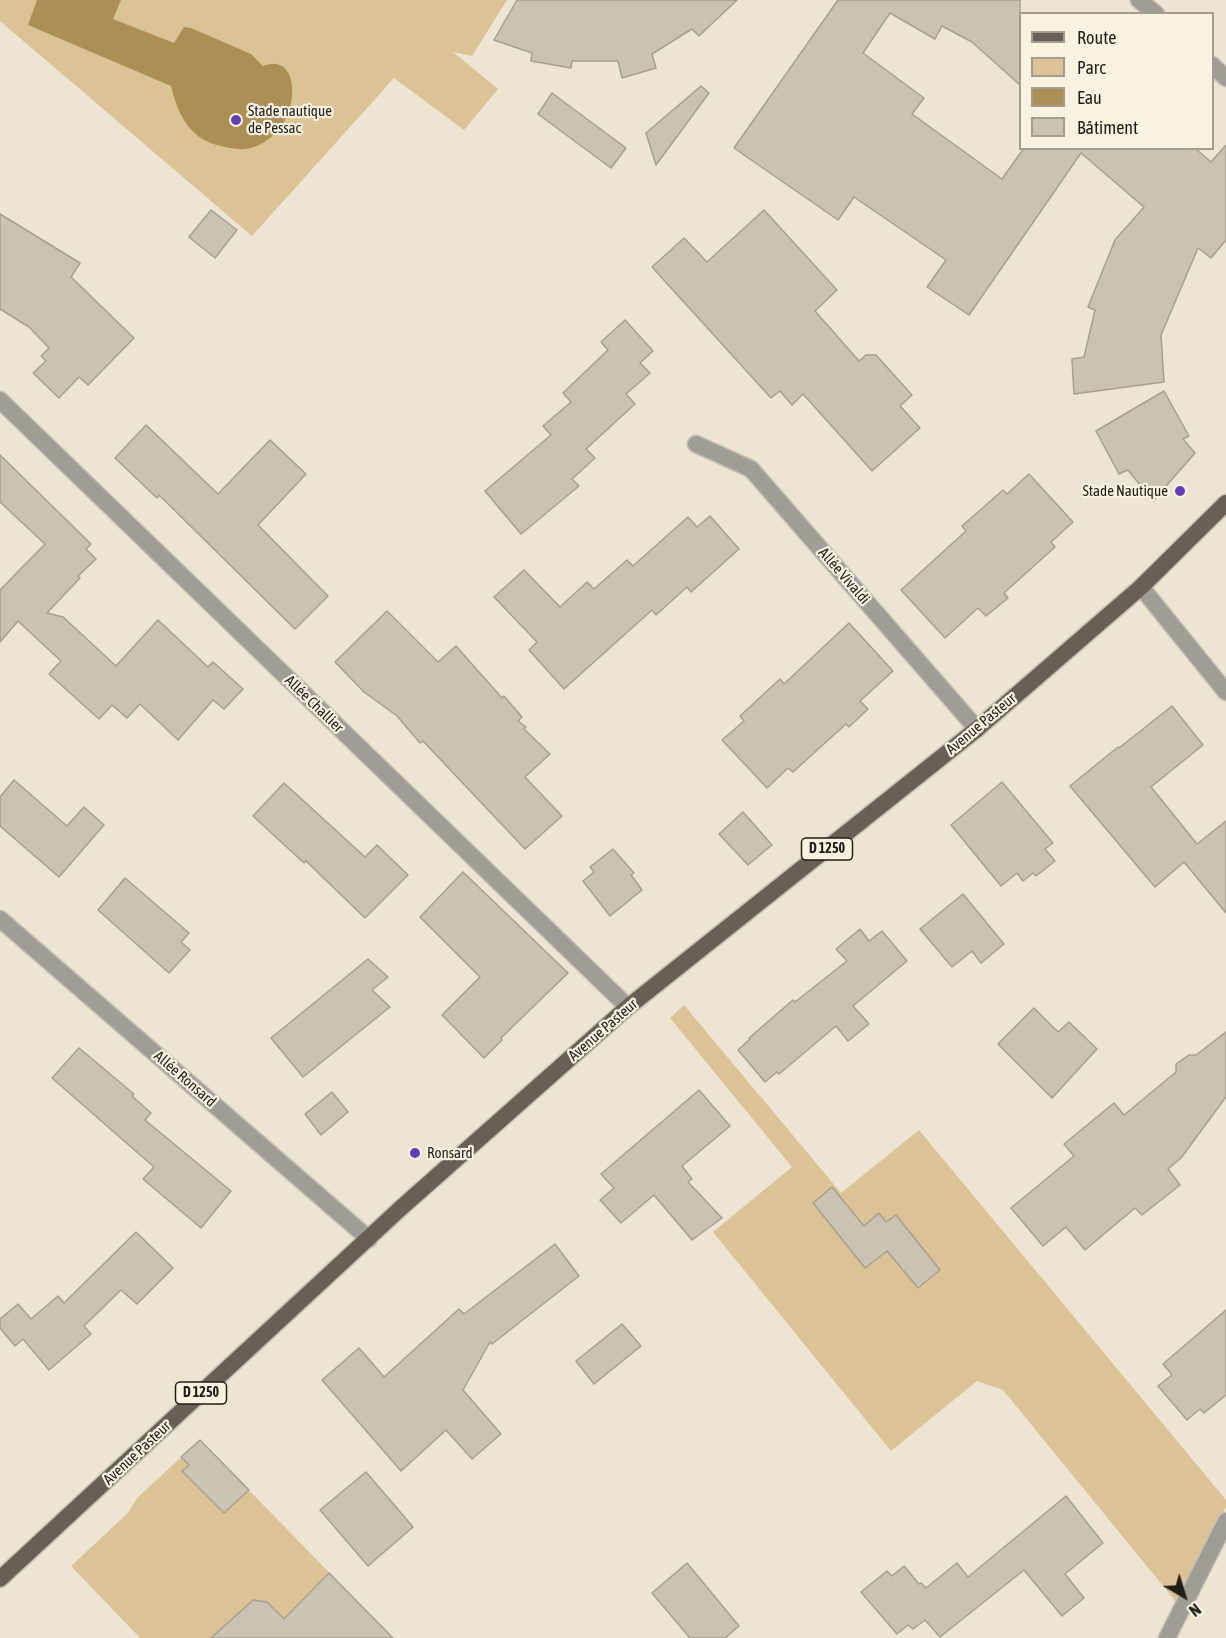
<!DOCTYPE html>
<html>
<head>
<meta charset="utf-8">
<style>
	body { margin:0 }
	#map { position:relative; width:1226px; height:1638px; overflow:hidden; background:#ede4d4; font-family:"Asap Condensed",sans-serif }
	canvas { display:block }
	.legend { position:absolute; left:1019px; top:12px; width:195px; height:138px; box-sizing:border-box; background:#faf2e1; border:2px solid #a39d91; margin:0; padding:8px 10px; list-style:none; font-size:18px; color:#211e18 }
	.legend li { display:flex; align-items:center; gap:12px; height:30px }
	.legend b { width:30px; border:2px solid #a39d91 }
	.north { position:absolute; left:1154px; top:1566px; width:60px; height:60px; -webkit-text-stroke:4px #faf2e1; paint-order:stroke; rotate:142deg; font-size:16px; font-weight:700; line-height:24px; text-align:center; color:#211e18 }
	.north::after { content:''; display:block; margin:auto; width:21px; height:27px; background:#211e18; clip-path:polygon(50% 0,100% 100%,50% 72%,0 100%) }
</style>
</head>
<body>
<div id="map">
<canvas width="1226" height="1638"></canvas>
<ul class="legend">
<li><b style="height:8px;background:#676055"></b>Route</li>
<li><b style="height:16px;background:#dbc395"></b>Parc</li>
<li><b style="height:16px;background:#ac8f54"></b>Eau</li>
<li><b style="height:16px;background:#cac2b2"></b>Bâtiment</li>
</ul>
<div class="north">N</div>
</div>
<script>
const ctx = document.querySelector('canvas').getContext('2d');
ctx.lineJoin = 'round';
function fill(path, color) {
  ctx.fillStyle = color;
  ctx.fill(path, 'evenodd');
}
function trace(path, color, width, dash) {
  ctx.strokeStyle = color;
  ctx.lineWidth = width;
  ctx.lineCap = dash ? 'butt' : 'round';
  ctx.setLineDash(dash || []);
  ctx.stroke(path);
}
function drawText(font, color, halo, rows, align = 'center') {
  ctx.font = font + ' "Asap Condensed",sans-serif';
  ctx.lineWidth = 4.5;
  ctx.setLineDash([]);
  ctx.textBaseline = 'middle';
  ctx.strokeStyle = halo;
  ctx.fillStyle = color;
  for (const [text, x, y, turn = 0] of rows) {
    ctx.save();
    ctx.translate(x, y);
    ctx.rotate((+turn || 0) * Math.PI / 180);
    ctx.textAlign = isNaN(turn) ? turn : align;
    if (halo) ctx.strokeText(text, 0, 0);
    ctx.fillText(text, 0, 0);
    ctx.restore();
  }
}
const green = new Path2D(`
	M 0,0 L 507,0 L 472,56 L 453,52 L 498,89 L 464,130 L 394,78 L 252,236 L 0,21 Z
	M 684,1005 L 841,1193 L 919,1130 L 1226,1500 L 1226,1507 L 1177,1603 L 1003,1390 L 977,1381 L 891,1451 L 713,1232 L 792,1167 L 670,1018 Z
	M 200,1440 L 393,1638 L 140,1638 L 71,1566 L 128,1513 L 137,1498 Z`);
const water = new Path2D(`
	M 37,0 L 121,0 L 113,19 L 174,43 L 184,27 L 191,28 L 251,54 L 263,66 C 267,65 272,63 276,64 C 297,67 294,103 287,116 C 279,133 263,147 245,149 C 235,150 226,147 217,145 C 189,138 177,112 171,86 L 28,25 Z`);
const building = new Path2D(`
	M 517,0 L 737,0 L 699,36 L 692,29 L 652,54 L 656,68 L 622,78 L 618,61 L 572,61 L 571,68 L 531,61 L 532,53 L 494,40 Z
	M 838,0 L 1020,0 L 1020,85 L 972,42 L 942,26 L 935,39 L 890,13 L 863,53 L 924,98 L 912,114 L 1002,179 L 1024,148 L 1195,148 L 1211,162 L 1226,145 L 1226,240 L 1211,258 L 1198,248 L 1161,335 L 1164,382 L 1074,394 L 1072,359 L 1084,357 L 1095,310 L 1088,307 L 1115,240 L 1144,207 L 1081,153 L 969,315 L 927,287 L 946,260 L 854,197 L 838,220 L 734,148 Z
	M 701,86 L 709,93 L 656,165 L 646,133 Z
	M 552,93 L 626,148 L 611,168 L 538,114 Z
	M 211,210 L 237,230 L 215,258 L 189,237 Z
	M 764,210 L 837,290 L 815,311 L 859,361 L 866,355 L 876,355 L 912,395 L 900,406 L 920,428 L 872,471 L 803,394 L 792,405 L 780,391 L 771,398 L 652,267 L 684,238 L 707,262 Z
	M 0,214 L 80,263 L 71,277 L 134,338 L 88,385 L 79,377 L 59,398 L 33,373 L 46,361 L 41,356 L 49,348 L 29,327 L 0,309 Z
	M 625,320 L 653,351 L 640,363 L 650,373 L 626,394 L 635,404 L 586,449 L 595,458 L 572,479 L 579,486 L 521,534 L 485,491 L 551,435 L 543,426 L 571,402 L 563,393 L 608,350 L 601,342 Z
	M 1164,391 L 1189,436 L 1183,439 L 1195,453 L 1153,501 L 1128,470 L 1119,474 L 1096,431 Z
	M 146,425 L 218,494 L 270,440 L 306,474 L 258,525 L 328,596 L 295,629 L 159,495 L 157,498 L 115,458 Z
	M 0,455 L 91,544 L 86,549 L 96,559 L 78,576 L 80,578 L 47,613 L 63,617 L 116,666 L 158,620 L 208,667 L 213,662 L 243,689 L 224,709 L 213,700 L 178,740 L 140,704 L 127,718 L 112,705 L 99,719 L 49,674 L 61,661 L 18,621 L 0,642 L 0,590 L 45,544 L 0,502 Z
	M 1029,474 L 1073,522 L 1051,542 L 1055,547 L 1004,593 L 1008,598 L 986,616 L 978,608 L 945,638 L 901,590 L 966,531 L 962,526 L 1003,490 L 1007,494 Z
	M 710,516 L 739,549 L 691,592 L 687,587 L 656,615 L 652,610 L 564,689 L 529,650 L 537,642 L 494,597 L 524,570 L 560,607 L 587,582 L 594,589 L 627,560 L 633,566 L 688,517 L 697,527 Z
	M 387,611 L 438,662 L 456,646 L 502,698 L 504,696 L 522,717 L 518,721 L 526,727 L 524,729 L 550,754 L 525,777 L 562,816 L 525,849 L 423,741 L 420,743 L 397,716 L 364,692 L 335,662 Z
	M 849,623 L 893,671 L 860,701 L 868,709 L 849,727 L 846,724 L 793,772 L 788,768 L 767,788 L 722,740 L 744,721 L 740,716 L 780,679 L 784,684 Z
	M 1172,706 L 1203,745 L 1151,787 L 1197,844 L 1226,821 L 1226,913 L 1184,862 L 1155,887 L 1070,786 L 1118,747 L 1119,748 Z
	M 14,780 L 67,826 L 84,807 L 104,825 L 59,877 L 0,826 L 0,797 Z
	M 1002,782 L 1053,843 L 1045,849 L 1055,861 L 1036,876 L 1033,873 L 1023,881 L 1017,873 L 1001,886 L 951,825 Z
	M 284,783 L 365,857 L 377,845 L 408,875 L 365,918 L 306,861 L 304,863 L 253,816 Z
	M 743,812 L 772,845 L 748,865 L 719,834 Z
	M 613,849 L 634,873 L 631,875 L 642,890 L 610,916 L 583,881 L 594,872 L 590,867 Z
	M 463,872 L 568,973 L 501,1038 L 502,1040 L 484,1058 L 442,1015 L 480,977 L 420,917 Z
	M 125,878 L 189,933 L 181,942 L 190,950 L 169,973 L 98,910 Z
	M 963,894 L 1004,944 L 981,963 L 972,951 L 952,967 L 920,929 Z
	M 860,929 L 869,941 L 882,931 L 907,961 L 853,1006 L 869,1024 L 848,1041 L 836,1026 L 779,1074 L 777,1072 L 765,1082 L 738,1050 L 750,1039 L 749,1038 L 793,1000 L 795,1002 L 847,961 L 836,949 Z
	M 368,959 L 388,977 L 372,990 L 390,1007 L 303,1077 L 271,1038 Z
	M 1034,1008 L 1058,1032 L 1069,1022 L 1097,1049 L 1052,1098 L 998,1044 Z
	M 1226,1032 L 1226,1097 L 1181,1158 L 1168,1169 L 1180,1185 L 1142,1215 L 1135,1208 L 1085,1250 L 1066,1227 L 1043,1246 L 1011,1208 L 1074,1156 L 1064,1144 L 1114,1103 L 1124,1115 L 1176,1072 L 1176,1064 L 1189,1055 L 1196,1055 Z
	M 79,1048 L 134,1094 L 132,1096 L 151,1113 L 145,1120 L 231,1191 L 201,1228 L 143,1179 L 154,1167 L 52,1078 Z
	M 699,1090 L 730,1126 L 682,1166 L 692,1179 L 688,1182 L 722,1218 L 692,1240 L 654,1195 L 621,1223 L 600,1200 L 614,1188 L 601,1174 Z
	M 332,1092 L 348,1112 L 321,1135 L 305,1114 Z
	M 832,1187 L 864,1226 L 879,1213 L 886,1222 L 896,1215 L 940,1270 L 918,1288 L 887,1251 L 865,1268 L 813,1203 Z
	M 136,1232 L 173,1268 L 137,1304 L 121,1290 L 84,1326 L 91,1334 L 49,1370 L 23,1339 L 15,1346 L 0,1328 L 0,1319 L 18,1304 L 31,1319 L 58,1296 L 64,1303 Z
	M 555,1244 L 579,1276 L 492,1344 L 490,1342 L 463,1390 L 501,1434 L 472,1459 L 446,1430 L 401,1471 L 322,1380 L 359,1348 L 384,1377 L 459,1309 L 464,1314 Z
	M 1226,1310 L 1226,1395 L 1204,1413 L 1200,1409 L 1187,1420 L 1158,1386 L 1172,1375 L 1163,1364 Z
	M 622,1324 L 641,1346 L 594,1384 L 576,1361 Z
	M 200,1440 L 249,1490 L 224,1513 L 182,1471 L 189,1465 L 181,1457 Z
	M 366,1472 L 413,1527 L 368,1566 L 320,1510 Z
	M 1066,1496 L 1103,1543 L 1065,1574 L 1084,1598 L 1062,1616 L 1024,1570 L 940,1637 L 925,1620 L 913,1629 L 908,1625 L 897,1634 L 861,1592 L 887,1571 L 892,1576 L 904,1566 L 919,1584 L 921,1583 L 926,1588 L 957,1563 L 968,1577 Z
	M 687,1563 L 739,1626 L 725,1638 L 690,1638 L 652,1593 Z
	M 329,1573 L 393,1638 L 211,1638 L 253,1600 L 267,1602 L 284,1619 Z`);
const minor = new Path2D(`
	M 1139,0 L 1156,14
	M 1212,65 L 1226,78
	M 0,400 L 628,1007
	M 696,444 L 751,469 L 977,729
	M 1141,587 L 1226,692
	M 0,919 L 369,1239
	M 1167,1638 L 1226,1521`);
const primary = new Path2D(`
	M 0,1579 L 402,1207 L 628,1007 L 977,729 L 1141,587 L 1226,503`);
const markers = [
	[236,120,6,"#643cb4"],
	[1180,491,6,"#643cb4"],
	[415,1153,6,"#643cb4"]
];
const shields = [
	[827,849,51],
	[201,1393,51]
];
const shieldNames = [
	["D 1250",827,849],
	["D 1250",201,1393]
];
const poiNames = [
	["Stade nautique",248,111],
	["de Pessac",248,128],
	["Stade Nautique",1168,491,"right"],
	["Ronsard",427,1153]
];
const streetNames = [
	["Allée Vivaldi",844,576,49],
	["Allée Challier",314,704,44],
	["Avenue Pasteur",981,724,-40],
	["Avenue Pasteur",603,1030,-41],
	["Allée Ronsard",185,1079,41],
	["Avenue Pasteur",137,1453,-43]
];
fill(green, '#dbc395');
fill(water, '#ac8f54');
fill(building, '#cac2b2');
trace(building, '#a79f90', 1.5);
trace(minor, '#c8c0b2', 19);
trace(primary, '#c8c0b2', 19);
trace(minor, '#a09c96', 16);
trace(primary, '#676055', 16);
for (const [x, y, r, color] of markers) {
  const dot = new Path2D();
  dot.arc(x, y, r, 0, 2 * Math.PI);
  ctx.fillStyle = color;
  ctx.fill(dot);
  trace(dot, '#faf2e1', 2);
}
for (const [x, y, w] of shields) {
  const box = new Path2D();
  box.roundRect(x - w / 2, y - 11, w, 22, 4.5);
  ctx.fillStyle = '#faf2e1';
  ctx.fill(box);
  trace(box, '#211e18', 1.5);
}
drawText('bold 14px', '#211e18', null, shieldNames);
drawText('15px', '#211e18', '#faf2e1', poiNames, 'left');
drawText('15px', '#211e18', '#faf2e1', streetNames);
</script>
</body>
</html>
